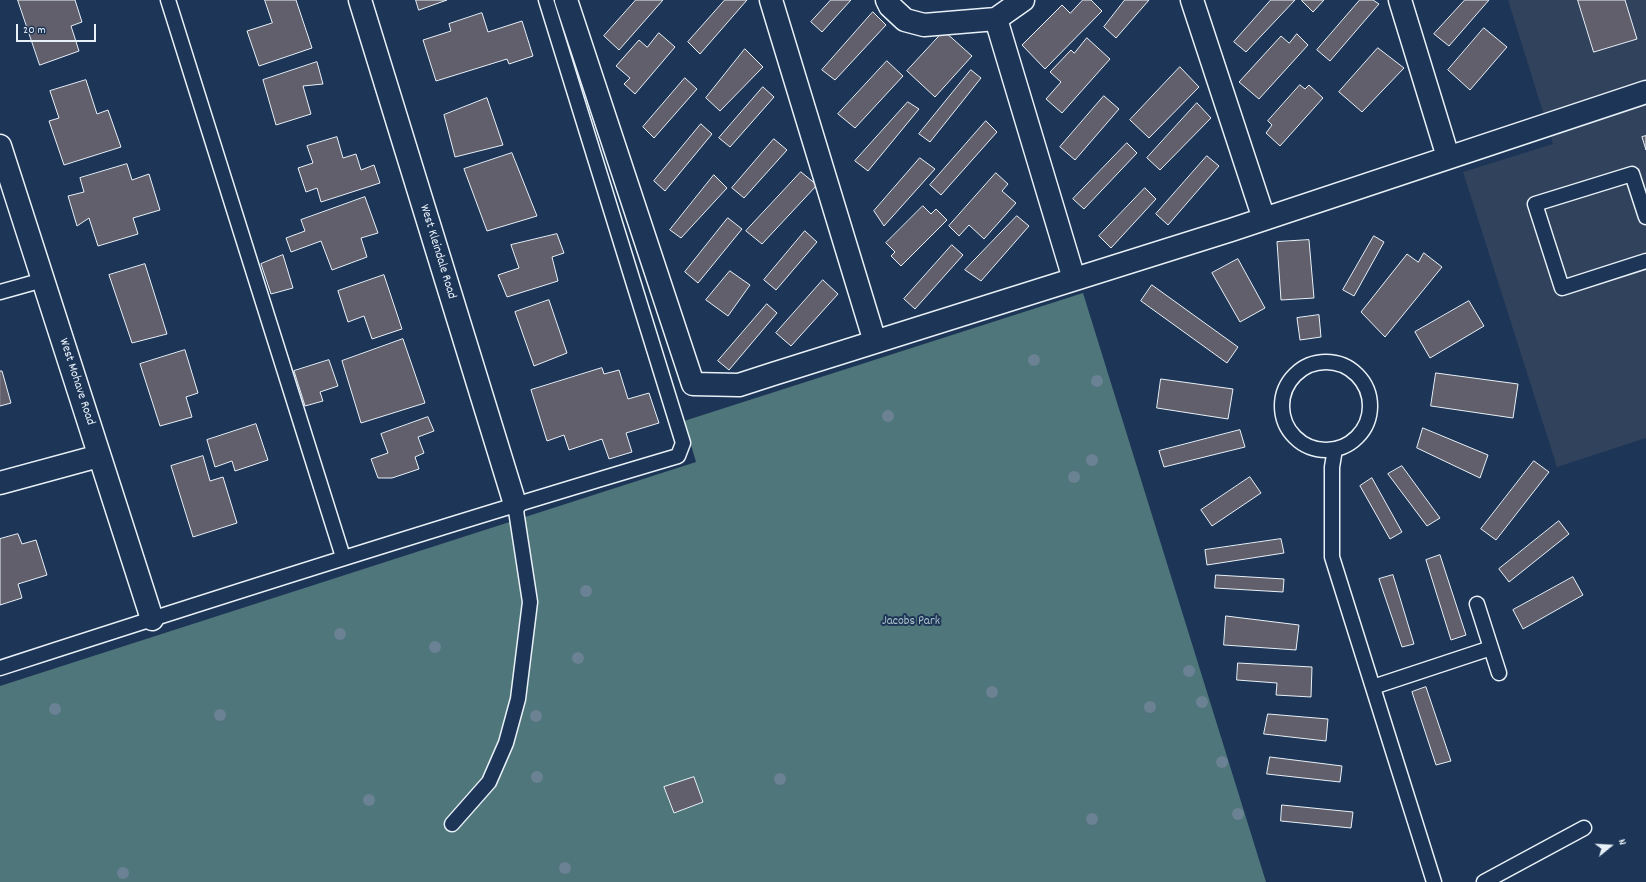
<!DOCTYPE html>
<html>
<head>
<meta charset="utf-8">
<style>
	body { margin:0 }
	#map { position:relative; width:1646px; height:882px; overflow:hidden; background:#1d3557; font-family:Dekko,sans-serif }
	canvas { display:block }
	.north { position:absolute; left:1590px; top:826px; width:40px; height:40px; -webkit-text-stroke:3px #1d3557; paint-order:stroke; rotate:72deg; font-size:11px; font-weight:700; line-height:16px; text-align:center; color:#e8f1f8 }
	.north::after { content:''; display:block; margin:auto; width:14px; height:18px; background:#e8f1f8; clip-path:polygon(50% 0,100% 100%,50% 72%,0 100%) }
	.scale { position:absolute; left:16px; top:24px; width:80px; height:18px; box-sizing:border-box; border:2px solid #e8f1f8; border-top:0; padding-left:5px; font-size:12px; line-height:14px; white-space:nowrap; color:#e8f1f8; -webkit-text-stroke:3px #1d3557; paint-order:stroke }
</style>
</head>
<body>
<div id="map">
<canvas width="1646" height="882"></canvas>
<div class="north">N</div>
<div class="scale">20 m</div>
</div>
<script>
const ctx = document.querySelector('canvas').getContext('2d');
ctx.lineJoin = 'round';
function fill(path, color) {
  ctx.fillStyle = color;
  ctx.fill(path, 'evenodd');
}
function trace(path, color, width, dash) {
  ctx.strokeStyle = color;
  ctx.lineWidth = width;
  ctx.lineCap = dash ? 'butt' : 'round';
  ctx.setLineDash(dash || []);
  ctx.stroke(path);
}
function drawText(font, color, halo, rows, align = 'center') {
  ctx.font = font + ' Dekko,sans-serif';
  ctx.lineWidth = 4;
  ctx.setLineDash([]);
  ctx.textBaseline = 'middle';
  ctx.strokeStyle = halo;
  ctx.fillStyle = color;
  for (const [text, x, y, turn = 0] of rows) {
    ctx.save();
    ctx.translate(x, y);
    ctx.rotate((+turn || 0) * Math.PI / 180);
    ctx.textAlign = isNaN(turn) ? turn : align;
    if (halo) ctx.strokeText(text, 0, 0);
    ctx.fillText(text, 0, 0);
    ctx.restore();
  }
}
const built = new Path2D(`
	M 1508,0 L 1646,0 L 1646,438 L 1557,467 L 1463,172 L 1553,144 Z`);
const green = new Path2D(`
	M 1083,293 L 1266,882 L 0,882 L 0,686 L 696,462 L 684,421 Z`);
const building = new Path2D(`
	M 18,0 L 75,0 L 82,22 L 71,26 L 79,51 L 40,65 Z
	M 265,0 L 296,0 L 312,48 L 259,66 L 247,31 L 272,23 Z
	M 416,0 L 447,0 L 419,10 Z
	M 636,0 L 663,0 L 619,50 L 604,36 Z
	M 725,0 L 747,0 L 700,54 L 688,42 Z
	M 831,0 L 851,0 L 822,32 L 811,22 Z
	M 1083,0 L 1091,0 L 1102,11 L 1045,69 L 1022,45 L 1062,5 L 1070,13 Z
	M 1125,0 L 1149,0 L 1116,38 L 1104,27 Z
	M 1271,0 L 1295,0 L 1246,52 L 1234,42 Z
	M 1302,0 L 1324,0 L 1313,12 L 1302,1 Z
	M 1360,0 L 1373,0 L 1379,4 L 1330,61 L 1317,50 Z
	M 1465,0 L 1489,0 L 1449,46 L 1434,34 Z
	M 1578,0 L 1625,0 L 1637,39 L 1594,52 Z
	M 873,12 L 886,25 L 835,80 L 822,70 Z
	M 482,13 L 488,32 L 522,21 L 533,56 L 509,64 L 507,59 L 436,81 L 423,40 L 451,31 L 449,24 Z
	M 1484,28 L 1507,47 L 1470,90 L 1448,70 Z
	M 944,31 L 972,56 L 935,97 L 907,71 Z
	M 659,33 L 675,47 L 635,94 L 624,84 L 630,78 L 616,66 L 639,40 L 647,47 Z
	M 1297,34 L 1308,45 L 1259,99 L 1239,82 L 1281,36 L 1289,43 Z
	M 1087,38 L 1110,59 L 1062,113 L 1046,99 L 1061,82 L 1050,72 L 1071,50 L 1074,53 Z
	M 1378,48 L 1404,68 L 1362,112 L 1339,92 Z
	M 745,49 L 763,67 L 720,111 L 706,98 Z
	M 887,61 L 903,76 L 855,128 L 838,114 Z
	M 317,62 L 323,84 L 303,86 L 311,114 L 276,125 L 263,80 Z
	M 1180,67 L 1199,87 L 1149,138 L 1130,120 Z
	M 971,70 L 981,78 L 930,142 L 919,134 Z
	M 685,78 L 697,89 L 654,138 L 643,127 Z
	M 86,80 L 97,114 L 108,110 L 121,147 L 64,165 L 49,121 L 59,118 L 50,91 Z
	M 1300,85 L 1305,89 L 1309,85 L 1323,98 L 1280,146 L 1266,133 L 1272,125 L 1268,121 Z
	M 763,87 L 774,97 L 730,147 L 719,138 Z
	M 1104,96 L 1119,109 L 1075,160 L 1060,147 Z
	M 487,98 L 503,145 L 455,157 L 444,115 Z
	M 908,102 L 919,109 L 868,171 L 855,161 Z
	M 1197,103 L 1211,118 L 1160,170 L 1147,158 Z
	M 986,121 L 997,132 L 941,195 L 930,185 Z
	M 701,124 L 712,134 L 665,191 L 654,181 Z
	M 1646,136 L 1646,150 L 1642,137 Z
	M 337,137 L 343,158 L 356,154 L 361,170 L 374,165 L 380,183 L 321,202 L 317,188 L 306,192 L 298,168 L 313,163 L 307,146 Z
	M 774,139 L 787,150 L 744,198 L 732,188 Z
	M 1127,143 L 1137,153 L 1084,209 L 1073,199 Z
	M 512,153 L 537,216 L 487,231 L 464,169 Z
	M 1207,156 L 1219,166 L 1168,225 L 1156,214 Z
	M 920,158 L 935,169 L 884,226 L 874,211 Z
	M 127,164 L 132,180 L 149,174 L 160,210 L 133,218 L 138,234 L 98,246 L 89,218 L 77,226 L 68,196 L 84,192 L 80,178 Z
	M 801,172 L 817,185 L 762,244 L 746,231 Z
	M 996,173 L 1008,184 L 1002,191 L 1016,203 L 984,239 L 969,225 L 959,236 L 949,226 Z
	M 714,175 L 727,188 L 681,238 L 670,230 Z
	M 1145,188 L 1156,199 L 1111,248 L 1099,236 Z
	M 365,197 L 378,233 L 361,238 L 367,257 L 332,270 L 321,241 L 291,252 L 286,238 L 305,231 L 301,220 Z
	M 923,206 L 931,214 L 936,209 L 947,220 L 901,266 L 891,256 L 895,252 L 886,243 Z
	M 1017,216 L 1029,226 L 981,281 L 965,270 Z
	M 728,218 L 742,229 L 698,283 L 685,272 Z
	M 805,231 L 817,242 L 776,290 L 764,280 Z
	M 557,234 L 564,253 L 552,257 L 558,281 L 507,297 L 498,275 L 519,268 L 511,245 Z
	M 1374,236 L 1384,242 L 1354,296 L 1343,290 Z
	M 1309,240 L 1314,298 L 1281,300 L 1277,242 Z
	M 952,245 L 963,255 L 915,309 L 904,299 Z
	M 1424,253 L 1442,267 L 1385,337 L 1361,312 L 1407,254 L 1418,262 Z
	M 283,255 L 293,288 L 271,294 L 261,264 Z
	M 1238,259 L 1265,308 L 1240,322 L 1212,273 Z
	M 145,264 L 167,334 L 132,343 L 109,275 Z
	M 730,271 L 750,285 L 728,316 L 706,300 Z
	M 384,275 L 402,329 L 372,339 L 364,316 L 348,322 L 338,291 Z
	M 823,280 L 838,294 L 791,346 L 776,333 Z
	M 1152,285 L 1238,347 L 1227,363 L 1141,301 Z
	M 549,300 L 567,353 L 534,366 L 515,312 Z
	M 1469,301 L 1484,326 L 1430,358 L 1415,332 Z
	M 767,304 L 777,313 L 729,370 L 718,361 Z
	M 1319,315 L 1321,337 L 1300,340 L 1297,318 Z
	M 403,339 L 425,403 L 361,423 L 342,361 Z
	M 185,350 L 198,393 L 186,397 L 192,417 L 160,426 L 140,364 Z
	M 329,360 L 338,386 L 320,392 L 323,401 L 305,406 L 294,371 Z
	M 602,368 L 604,374 L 619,370 L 628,399 L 649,393 L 659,423 L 626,433 L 632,452 L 609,459 L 602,439 L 569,450 L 564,435 L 547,441 L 531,390 Z
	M 0,371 L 2,371 L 11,403 L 0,406 Z
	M 1436,373 L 1518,384 L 1513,418 L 1431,406 Z
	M 1161,379 L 1233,389 L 1228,419 L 1157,408 Z
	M 428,417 L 434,431 L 418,437 L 424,453 L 415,457 L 419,469 L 392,478 L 378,478 L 371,459 L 388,453 L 381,434 Z
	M 256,424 L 268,460 L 235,471 L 232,461 L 215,467 L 207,440 Z
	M 1423,428 L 1488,455 L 1480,478 L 1417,448 Z
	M 1240,430 L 1245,447 L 1164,467 L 1159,451 Z
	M 203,456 L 210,481 L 223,477 L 237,523 L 193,537 L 171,466 Z
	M 1534,461 L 1549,472 L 1496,540 L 1481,529 Z
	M 1402,466 L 1440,518 L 1427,526 L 1388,474 Z
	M 1250,477 L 1261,493 L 1212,526 L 1201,510 Z
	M 1372,478 L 1402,532 L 1390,539 L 1360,486 Z
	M 1559,521 L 1569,534 L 1509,582 L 1499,569 Z
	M 18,534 L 22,544 L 36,540 L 47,575 L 18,584 L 22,598 L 0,605 L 0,539 Z
	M 1281,539 L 1284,553 L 1207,565 L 1205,550 Z
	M 1440,555 L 1466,635 L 1451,640 L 1426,560 Z
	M 1216,575 L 1284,579 L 1283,592 L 1215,588 Z
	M 1393,575 L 1414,644 L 1402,647 L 1379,579 Z
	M 1573,577 L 1583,595 L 1523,629 L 1513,610 Z
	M 1226,616 L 1299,625 L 1296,650 L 1224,645 Z
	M 1238,663 L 1312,667 L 1311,697 L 1276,695 L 1277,683 L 1237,680 Z
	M 1426,687 L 1451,761 L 1436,765 L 1412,692 Z
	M 1268,714 L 1328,719 L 1326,741 L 1264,734 Z
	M 1270,757 L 1342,766 L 1340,782 L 1267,774 Z
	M 694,777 L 703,802 L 674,813 L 664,787 Z
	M 1282,805 L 1353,812 L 1351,828 L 1281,821 Z`);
const lane = new Path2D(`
	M 168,0 L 343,557
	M 1646,217 L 1632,174 L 1535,204 L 1562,288 L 1646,261
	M 0,292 L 43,280
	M1282 406a44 44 0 1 1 88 0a44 44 0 1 1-88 0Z
	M 1335,449 L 1332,467 L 1332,557 L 1434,882
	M 1477,604 L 1499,673
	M 0,668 C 225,595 451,523 678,456 L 683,443 L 546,0
	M 1373,687 L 1491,648
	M 452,824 L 489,782 L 506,743 L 518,699 L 530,602 L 515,504
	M 1484,882 L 1584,828`);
const street = new Path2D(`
	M 360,0 L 515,504
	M 566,0 L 693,384 L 739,385 L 773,374 L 1231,230 L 1646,92
	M 771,0 L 875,342
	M 887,0 L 890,6 L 905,20 L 924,25 L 996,19 L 1023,0
	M 1192,0 L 1264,219
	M 1400,0 L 1448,157
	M 996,19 L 1074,279
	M 0,146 L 152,619
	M 0,483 L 99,456`);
const trees = [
	[1034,360],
	[1097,381],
	[888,416],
	[1092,460],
	[1074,477],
	[586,591],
	[340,634],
	[435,647],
	[578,658],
	[1189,671],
	[992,692],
	[1202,702],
	[1150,707],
	[55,709],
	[220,715],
	[536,716],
	[1222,762],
	[537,777],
	[780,779],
	[369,800],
	[1238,814],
	[1092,819],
	[565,868],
	[123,873]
];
const streetNames = [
	["West Kleindale Road",437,252,73],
	["West Mohave Road",76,382,72]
];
const parkNames = [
	["Jacobs Park",911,622]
];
fill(built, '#31425d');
fill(green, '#4f767a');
fill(building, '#615f6b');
trace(building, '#e8f1f8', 1);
trace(lane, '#e8f1f8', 17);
trace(street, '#e8f1f8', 25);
trace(lane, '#1d3557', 14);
trace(street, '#1d3557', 22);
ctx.fillStyle = '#6b8194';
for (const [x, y] of trees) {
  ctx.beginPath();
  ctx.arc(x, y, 6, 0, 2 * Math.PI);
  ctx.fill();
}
drawText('13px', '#e8f1f8', '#1d3557', streetNames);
drawText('13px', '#abc0c6', '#1d3557', parkNames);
</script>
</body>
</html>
